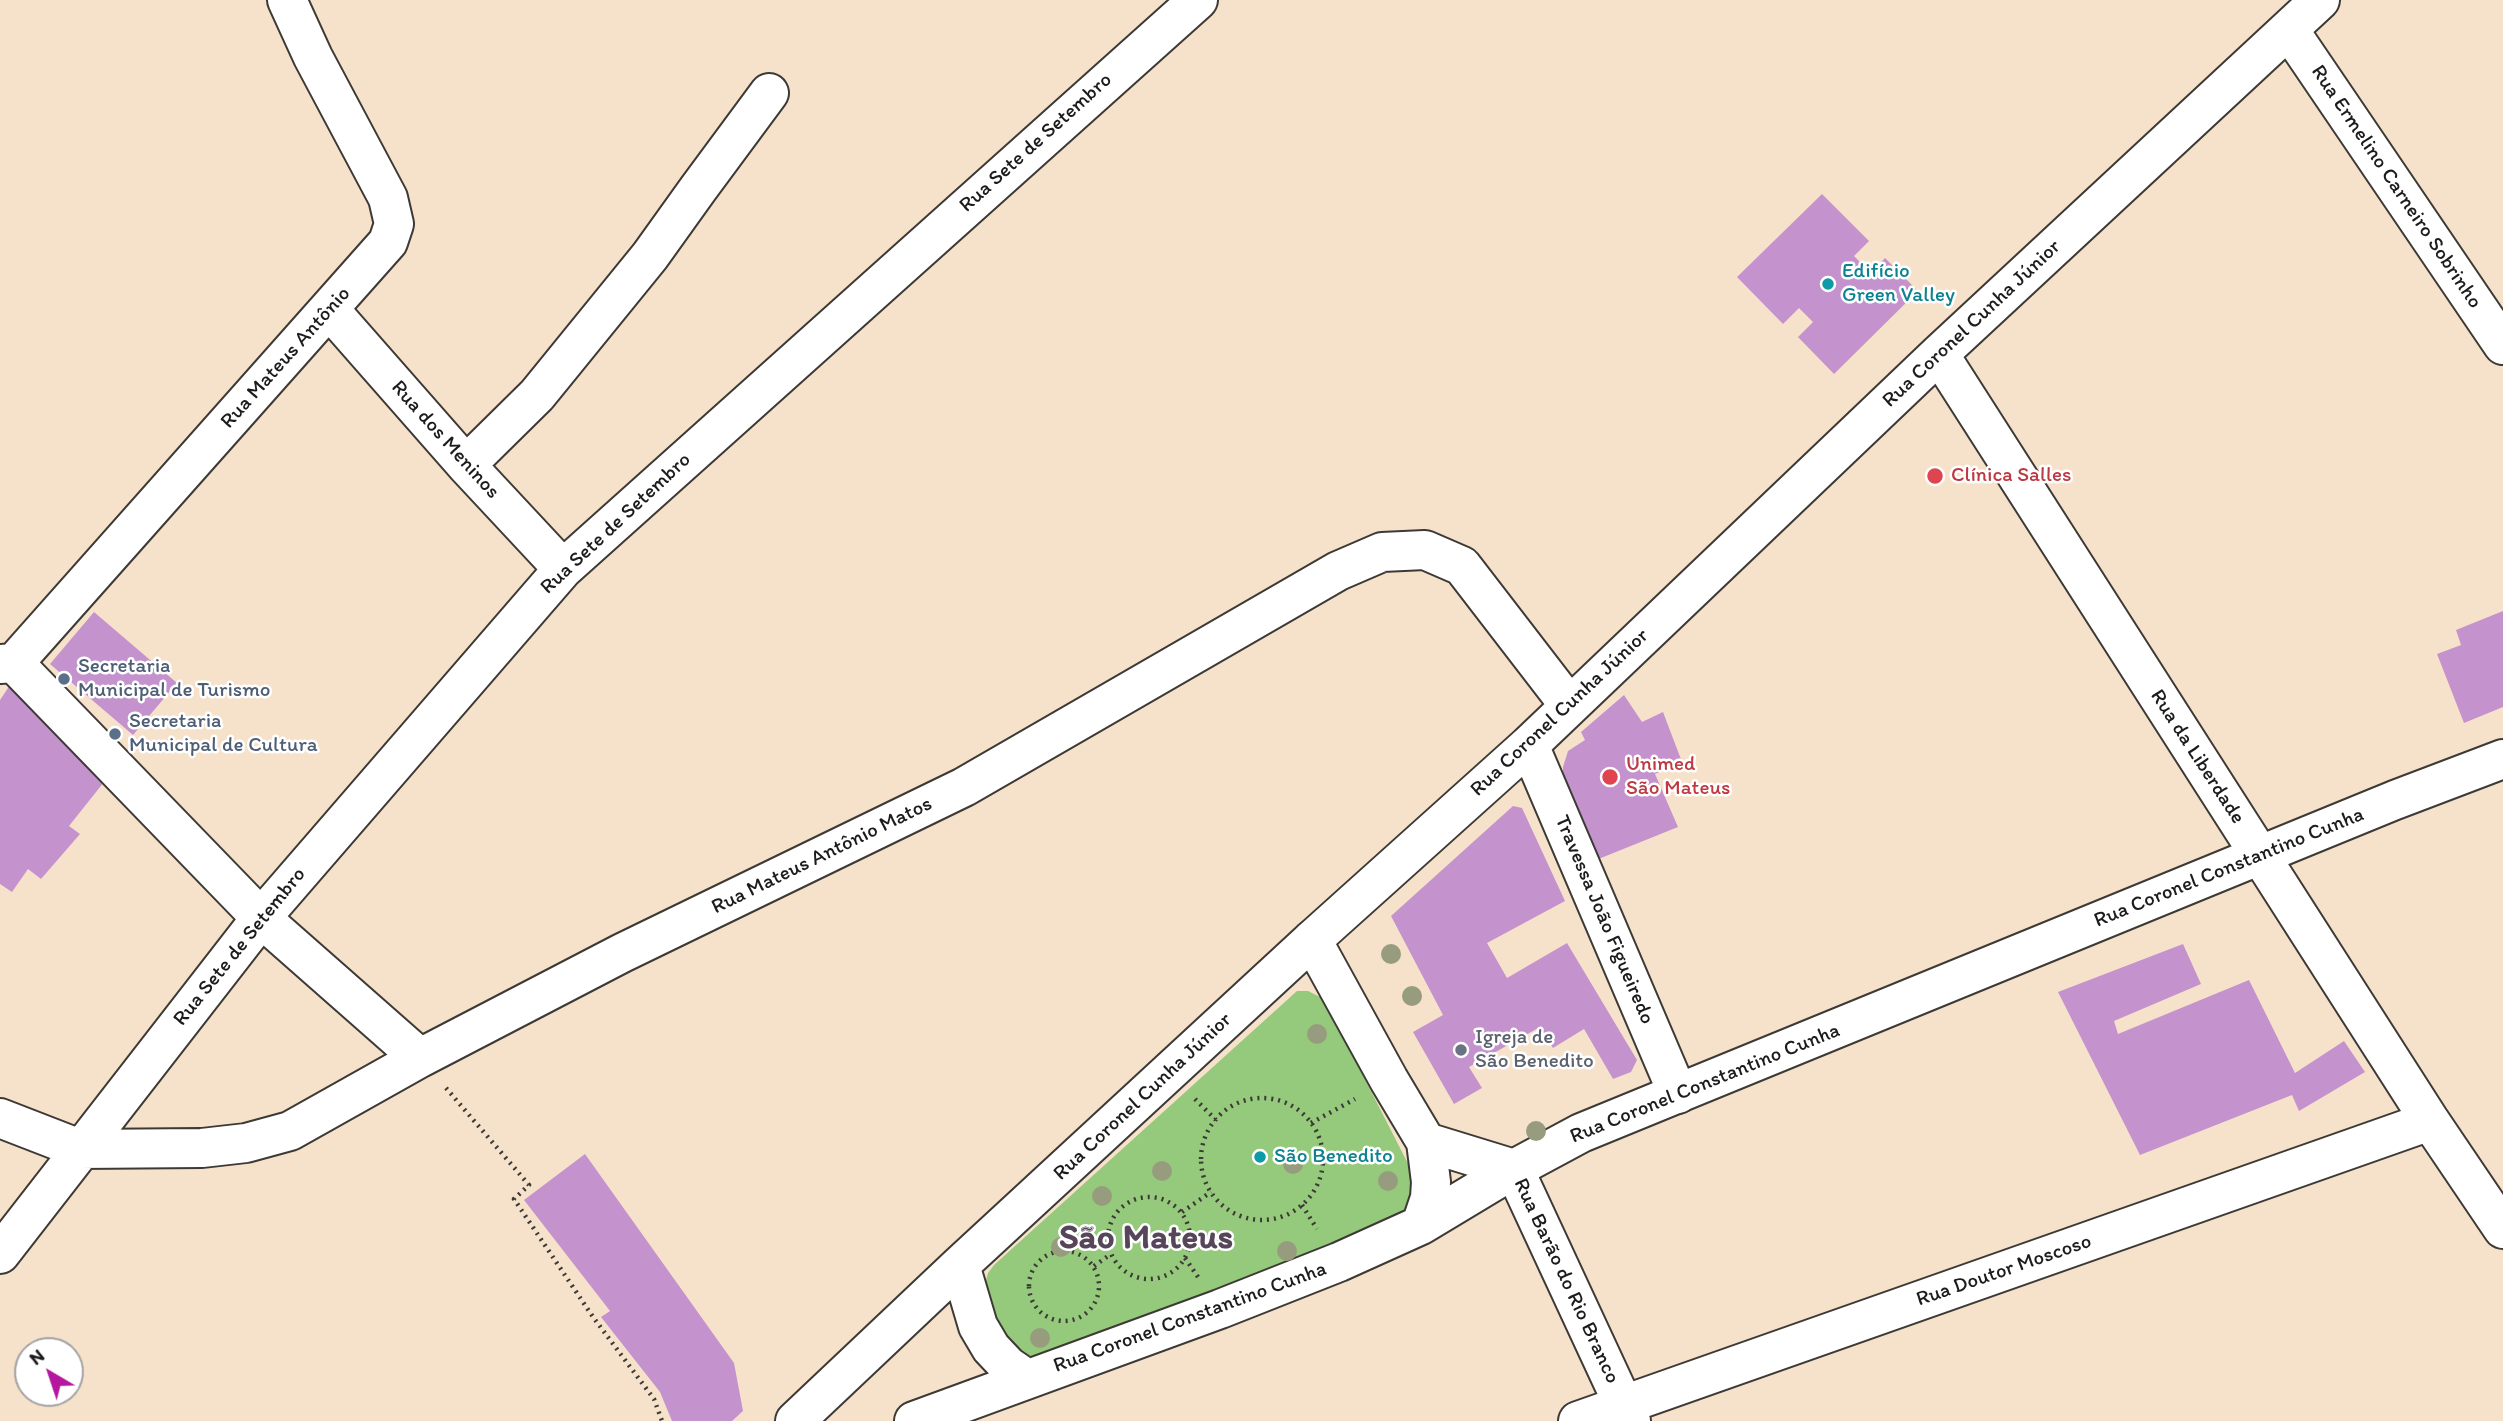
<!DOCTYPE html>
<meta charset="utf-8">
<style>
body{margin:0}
#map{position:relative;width:2503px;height:1421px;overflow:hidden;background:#f6e2ca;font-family:Itim,sans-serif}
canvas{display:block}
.north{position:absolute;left:14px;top:1337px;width:70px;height:70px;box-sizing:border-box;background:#fff;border:2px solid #a4a4a4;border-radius:50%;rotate:321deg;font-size:19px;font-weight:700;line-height:28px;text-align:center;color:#1c1c1c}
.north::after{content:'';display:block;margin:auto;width:24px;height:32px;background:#b5179e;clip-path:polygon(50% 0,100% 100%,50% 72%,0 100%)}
</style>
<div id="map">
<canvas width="2503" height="1421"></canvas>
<div class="north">N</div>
</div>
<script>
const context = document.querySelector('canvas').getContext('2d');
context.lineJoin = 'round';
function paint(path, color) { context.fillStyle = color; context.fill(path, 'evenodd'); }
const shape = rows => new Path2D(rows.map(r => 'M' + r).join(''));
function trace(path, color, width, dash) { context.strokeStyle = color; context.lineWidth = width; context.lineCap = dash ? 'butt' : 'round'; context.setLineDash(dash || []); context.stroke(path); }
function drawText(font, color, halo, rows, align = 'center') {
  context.font = font + ' Itim,sans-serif'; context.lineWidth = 5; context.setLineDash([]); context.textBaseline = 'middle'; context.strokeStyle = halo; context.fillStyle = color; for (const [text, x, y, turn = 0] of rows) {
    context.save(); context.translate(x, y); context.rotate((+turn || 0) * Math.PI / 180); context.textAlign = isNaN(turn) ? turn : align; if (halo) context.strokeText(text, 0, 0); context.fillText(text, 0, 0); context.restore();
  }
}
const green = shape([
 [1297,991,1308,991,1324,999,1424,1195,1398,1225,1041,1364,997,1343,985,1284,988,1273,994,1265]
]);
const building = shape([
 [1822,194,1869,241,1854,256,1871,273,1885,258,1918,291,1834,374,1798,337,1813,322,1799,308,1783,324,1737,277],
 [2503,611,2503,707,2464,723,2437,654,2461,645,2456,630],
 [94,612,177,683,133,735,50,664],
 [12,682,112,772,69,826,80,834,41,879,28,869,12,892,0,884,0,700],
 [1624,695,1642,722,1663,712,1682,762,1655,774,1678,827,1596,860,1563,780,1563,767,1568,751,1585,740,1581,732],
 [1513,806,1522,808,1565,901,1487,943,1507,978,1567,943,1637,1060,1631,1072,1613,1079,1584,1029,1553,1048,1540,1027,1469,1067,1482,1088,1454,1104,1413,1032,1443,1015,1391,916],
 [2183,944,2201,984,2114,1021,2118,1034,2249,980,2295,1073,2344,1041,2365,1072,2299,1111,2292,1095,2140,1155,2058,992],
 [585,1154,734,1363,743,1411,732,1421,672,1421,660,1392,601,1317,610,1311,524,1200]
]);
const path = shape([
 [446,1088,529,1185,514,1199,593,1317,654,1399,662,1421],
 '1201 1159a61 61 0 1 1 122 0a61 61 0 1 1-122 0Z',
 [1195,1099,1216,1120],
 [1311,1123,1355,1099],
 '1108 1238a41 41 0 1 1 82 0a41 41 0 1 1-82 0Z',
 [1302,1205,1317,1229],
 [1182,1212,1211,1192],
 '1029 1286a35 35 0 1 1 70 0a35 35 0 1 1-70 0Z',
 [1185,1258,1198,1277],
 [1094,1266,1111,1254]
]);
const street = shape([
 [2289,30,2503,345],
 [329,309,466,465,563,569],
 [1939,354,2430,1121,2503,1229],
 [466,465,537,395,650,256,698,189,769,93],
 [14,663,261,918,420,1058],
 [0,664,14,663,388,242,394,224,388,198,313,57,287,0],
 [1529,745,1678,1094],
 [1312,940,1529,745,1939,354,2320,0],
 [0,1118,80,1149,202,1148,246,1143,290,1131,420,1058,622,953,964,787,1338,571,1382,552,1425,550,1462,566,1569,705],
 [1514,1169,1631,1421],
 [0,1254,261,918,563,569,1198,0],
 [1578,1421,2430,1121]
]);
const secondary = shape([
 [1421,1225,1430,1198,1431,1182,1426,1142],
 [960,1265,978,1326,991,1348,1008,1366,1027,1379],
 [795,1421,960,1265,1312,940,1389,1080,1426,1142,1514,1169],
 [914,1421,1220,1309,1339,1262,1421,1225,1514,1169,1581,1133,2395,800,2503,759]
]);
const trees = [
 [1391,954],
 [1412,996],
 [1317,1034],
 [1536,1131],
 [1293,1164],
 [1162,1171],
 [1388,1181],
 [1102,1196],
 [1061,1247],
 [1287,1251],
 [1040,1338]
];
const markers = [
 [1828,284,7,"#0f9aa8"],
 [1935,476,9,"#e0444e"],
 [64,679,7,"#5c6f8a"],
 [115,734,7,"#5c6f8a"],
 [1610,777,9,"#e0444e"],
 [1461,1050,7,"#6b7280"],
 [1260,1157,7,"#0f9aa8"]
];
const streetNames = [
 ["Rua Sete de Setembro",1036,143,-42],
 ["Rua Ermelino Carneiro Sobrinho",2396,187,56],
 ["Rua Coronel Cunha Júnior",1972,324,-43],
 ["Rua Mateus Antônio",286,358,-48],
 ["Rua dos Meninos",445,440,48],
 ["Rua Sete de Setembro",616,524,-43],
 ["Rua Coronel Cunha Júnior",1560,713,-43],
 ["Rua da Liberdade",2197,757,57],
 ["Rua Mateus Antônio Matos",822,856,-26],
 ["Rua Coronel Constantino Cunha",2229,868,-22],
 ["Travessa João Figueiredo",1604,920,67],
 ["Rua Sete de Setembro",240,947,-51],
 ["Rua Coronel Constantino Cunha",1705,1084,-22],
 ["Rua Coronel Cunha Júnior",1143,1097,-43],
 ["Rua Doutor Moscoso",2004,1271,-19],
 ["Rua Barão do Rio Branco",1566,1281,65],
 ["Rua Coronel Constantino Cunha",1190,1318,-20]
];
const cultureNames = [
 ["Edifício",1842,272],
 ["Green Valley",1842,296],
 ["São Benedito",1274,1157]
];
const healthNames = [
 ["Clínica Salles",1951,476],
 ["Unimed",1626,765],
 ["São Mateus",1626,789]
];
const serviceNames = [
 ["Secretaria",78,667],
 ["Municipal de Turismo",78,691],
 ["Secretaria",129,722],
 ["Municipal de Cultura",129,746]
];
const worshipNames = [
 ["Igreja de",1475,1038],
 ["São Benedito",1475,1062]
];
const townNames = [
 ["São Mateus",1146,1239]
];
paint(green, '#95ca7c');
paint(building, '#c493ce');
trace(street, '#3d3a36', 42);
trace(secondary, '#3d3a36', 42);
trace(path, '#3d3a36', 4.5, [2, 5]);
trace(street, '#fff', 38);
trace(secondary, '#fff', 38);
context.fillStyle = '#989c7f';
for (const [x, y] of trees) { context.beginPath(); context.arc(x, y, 10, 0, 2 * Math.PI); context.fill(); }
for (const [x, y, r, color] of markers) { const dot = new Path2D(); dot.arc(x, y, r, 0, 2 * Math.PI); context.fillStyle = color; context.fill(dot); trace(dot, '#fff', 2.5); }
drawText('21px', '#1c1c1c', '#fff', streetNames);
drawText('21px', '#0d838f', '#fff', cultureNames, 'left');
drawText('21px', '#be3a42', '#fff', healthNames, 'left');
drawText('21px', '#4e5e75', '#fff', serviceNames, 'left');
drawText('21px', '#5b616d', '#fff', worshipNames, 'left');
drawText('bold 35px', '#57465a', '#fff', townNames);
</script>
